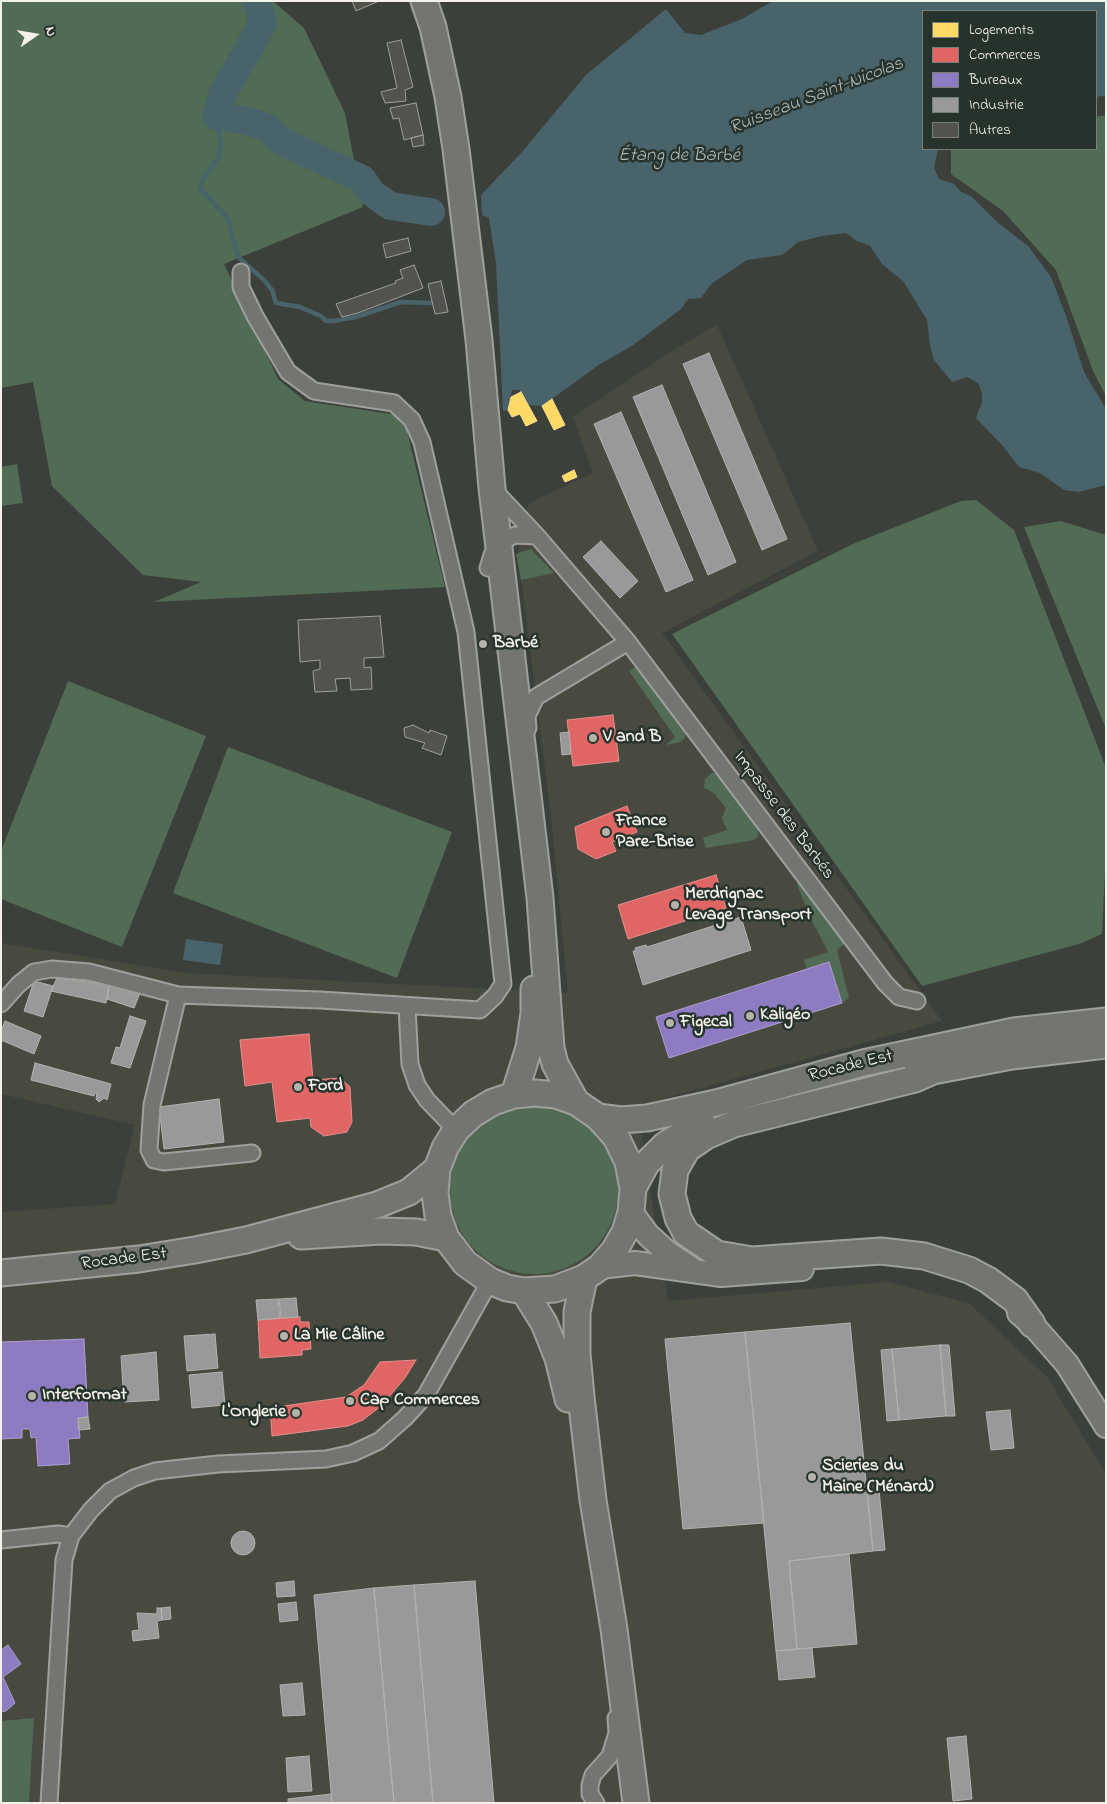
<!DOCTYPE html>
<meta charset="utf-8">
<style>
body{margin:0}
#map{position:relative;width:1107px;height:1804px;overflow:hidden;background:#3c403b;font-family:"Indie Flower",sans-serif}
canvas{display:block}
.frame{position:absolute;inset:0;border:2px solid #f4f1e8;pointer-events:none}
.legend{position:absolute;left:922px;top:10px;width:175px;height:140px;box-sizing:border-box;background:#26332d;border:1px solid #787f78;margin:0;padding:6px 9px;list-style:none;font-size:15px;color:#f4f1e8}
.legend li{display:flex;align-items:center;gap:10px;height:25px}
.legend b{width:25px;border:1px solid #787f78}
.north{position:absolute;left:10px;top:10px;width:50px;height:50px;-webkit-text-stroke:4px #26332d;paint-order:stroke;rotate:77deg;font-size:14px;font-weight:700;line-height:20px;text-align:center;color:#f4f1e8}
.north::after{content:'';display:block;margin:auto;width:18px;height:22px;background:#f4f1e8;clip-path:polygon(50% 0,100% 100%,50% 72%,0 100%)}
</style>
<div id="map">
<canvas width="1107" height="1804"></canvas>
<div class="frame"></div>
<ul class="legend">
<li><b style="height:14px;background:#ffd966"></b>Logements</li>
<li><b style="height:14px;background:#e06666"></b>Commerces</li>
<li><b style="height:14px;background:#8e7cc3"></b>Bureaux</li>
<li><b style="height:14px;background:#999"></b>Industrie</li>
<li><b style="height:14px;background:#53534d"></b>Autres</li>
</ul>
<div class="north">N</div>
</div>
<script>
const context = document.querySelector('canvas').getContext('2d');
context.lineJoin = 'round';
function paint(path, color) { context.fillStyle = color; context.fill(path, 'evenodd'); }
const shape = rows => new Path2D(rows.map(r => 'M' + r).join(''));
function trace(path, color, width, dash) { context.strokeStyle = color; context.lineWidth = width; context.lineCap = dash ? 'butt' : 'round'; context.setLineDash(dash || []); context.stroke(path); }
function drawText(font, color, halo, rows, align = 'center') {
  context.font = font + ' "Indie Flower",sans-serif'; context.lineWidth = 5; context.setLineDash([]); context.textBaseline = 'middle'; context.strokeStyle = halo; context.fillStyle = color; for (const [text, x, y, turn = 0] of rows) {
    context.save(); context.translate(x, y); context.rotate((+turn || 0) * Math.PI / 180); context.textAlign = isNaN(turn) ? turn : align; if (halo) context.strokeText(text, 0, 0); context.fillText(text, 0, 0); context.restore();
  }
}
const built = shape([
 [717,325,818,551,662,633,942,1021,637,1106,668,1301,888,1282,969,1303,1047,1377,1106,1474,1106,1803,29,1803,34,1718,1,1721,1,1212,115,1204,135,1125,1,1094,1,943,186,973,568,993,551,816,518,552,529,503,593,473,573,417,672,351]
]);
const green = shape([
 [1,1,273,1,304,28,345,113,363,207,224,264,278,379,305,401,397,415,405,423,445,587,154,602,201,582,143,575,52,486,33,382,1,388],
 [1106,115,1106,396,1093,371,1056,270,1003,211,951,174,951,149,1096,149,1096,117],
 [17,464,23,503,1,506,1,467],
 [976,500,1014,530,1106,768,1106,853,1102,934,1079,944,922,986,672,634,855,543,961,501],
 [1061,521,1106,535,1106,729,1024,527],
 [531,549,554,573,521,580,516,554],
 [637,666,686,729,685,737,681,742,666,745,675,737,629,671],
 [68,681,206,736,122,947,1,899,1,851],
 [228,747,452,832,397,978,173,893],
 [712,773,718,774,757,824,758,836,754,840,706,848,703,838,727,830,722,818,726,808,714,793,704,788,705,779],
 [799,883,803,883,845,943,837,950,849,998,842,1003,829,963,807,969,804,960,828,952,812,921,797,885],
 '450 1190a84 84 0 1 1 168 0a84 84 0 1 1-168 0Z',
 [34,1718,29,1803,1,1803,1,1721]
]);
const water = shape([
 [773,1,1106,1,1106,95,1096,97,1096,11,923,11,923,149,938,149,934,168,939,179,954,184,961,192,971,196,997,222,1028,246,1051,277,1066,316,1084,372,1106,409,1106,485,1078,492,1064,490,1040,473,1019,467,1003,446,976,418,982,402,982,393,978,383,967,377,952,382,934,360,930,346,927,320,903,281,882,264,870,246,857,241,846,233,822,236,798,242,782,255,747,260,711,284,701,298,688,299,681,309,632,346,600,364,542,406,529,405,519,390,512,390,508,410,503,411,496,263,489,218,482,215,481,195,522,152,586,75,666,9,685,33,701,35,742,19],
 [186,939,223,944,220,965,183,960]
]);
const homes = shape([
 [521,392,537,421,526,426,520,414,512,417,508,410,511,397,521,392],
 [552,399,565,425,554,430,542,406,552,399],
 [574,470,577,477,565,482,562,476,574,470]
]);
const shops = shape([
 [613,715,619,761,573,766,567,720,613,715],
 [627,806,637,832,612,842,616,851,596,859,578,849,575,827,627,806],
 [716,875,726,908,628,939,618,905,716,875],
 [309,1034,313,1080,340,1078,350,1087,352,1122,347,1132,324,1136,311,1127,310,1118,277,1122,272,1082,245,1086,240,1040,309,1034],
 [300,1317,300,1322,309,1322,311,1349,302,1350,302,1355,260,1358,258,1320,300,1317],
 [416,1360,405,1378,381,1406,363,1420,348,1426,272,1436,270,1408,346,1397,364,1385,380,1362,416,1360]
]);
const offices = shape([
 [829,962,842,1003,669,1058,656,1017,829,962],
 [84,1339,88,1417,78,1418,80,1438,68,1439,70,1464,38,1466,36,1437,31,1438,30,1429,22,1429,22,1438,1,1439,1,1342,84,1339],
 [8,1645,21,1664,3,1677,15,1703,6,1711,1,1712,1,1650,8,1645]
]);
const industry = shape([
 [709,353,787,539,762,550,683,364,709,353],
 [662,385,736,562,708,575,633,397,662,385],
 [621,412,693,580,666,592,594,424,621,412],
 [601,541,638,581,620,598,583,557,601,541],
 [569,732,571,754,562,755,560,733,569,732],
 [741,917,751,950,643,985,633,951,636,951,635,948,646,945,647,947,741,917],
 [57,978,109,985,106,1003,51,991,57,978],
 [34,981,53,986,43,1017,24,1011,34,981],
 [109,985,140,993,134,1008,107,999,109,985],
 [130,1016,146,1021,130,1068,111,1063,116,1047,120,1048,130,1016],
 [5,1021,41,1036,34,1054,1,1040,1,1031,5,1021],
 [35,1063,111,1084,107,1100,104,1098,99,1102,96,1099,97,1093,95,1093,94,1096,31,1080,35,1063],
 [219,1099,224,1142,164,1149,159,1107,219,1099],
 [296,1298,298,1317,281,1318,279,1299,296,1298],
 [278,1299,280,1318,258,1320,256,1300,278,1299],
 [850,1323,873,1551,789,1561,797,1649,776,1651,745,1332,850,1323],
 [745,1332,764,1523,683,1529,665,1339,745,1332],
 [215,1334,218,1368,187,1371,184,1336,215,1334],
 [940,1345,946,1416,899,1420,892,1349,940,1345],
 [940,1345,949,1345,955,1416,946,1416,940,1345],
 [892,1349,899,1420,887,1421,881,1350,892,1349],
 [156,1352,159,1400,124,1402,121,1356,156,1352],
 [222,1372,225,1405,192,1408,189,1375,222,1372],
 [1010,1410,1014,1448,991,1450,986,1412,1010,1410],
 [88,1417,90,1429,79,1430,78,1418,88,1417],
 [879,1490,885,1550,873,1551,867,1491,879,1490],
 '231 1543a12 12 0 1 1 24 0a12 12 0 1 1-24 0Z',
 [849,1554,857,1644,797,1649,789,1561,849,1554],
 [294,1581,295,1596,277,1597,276,1583,294,1581],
 [475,1581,494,1803,433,1803,414,1585,475,1581],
 [414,1585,433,1803,394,1803,374,1588,414,1585],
 [374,1588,394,1803,332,1803,314,1595,374,1588],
 [296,1602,298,1620,280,1622,278,1604,296,1602],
 [170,1607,171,1619,162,1620,161,1608,170,1607],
 [157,1608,161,1608,162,1620,157,1621,159,1638,133,1641,132,1631,139,1630,137,1613,157,1614,157,1608],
 [812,1648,815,1677,779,1680,776,1651,812,1648],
 [302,1683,305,1715,283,1716,280,1685,302,1683],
 [966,1736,972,1799,953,1801,947,1738,966,1736],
 [309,1756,312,1791,288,1792,286,1758,309,1756],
 [331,1794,332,1803,288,1803,288,1799,331,1794]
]);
const stream = shape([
 [216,116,221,144,218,158,202,180,200,188,228,219,238,257,264,280,272,290,276,303,300,307,321,316,326,321,333,321,356,317,401,302,432,303]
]);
const river = shape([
 [257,1,263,23,222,95,216,116,248,121,268,128,279,140,362,179,372,193,390,206,431,212]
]);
const building = shape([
 [352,1,379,1,356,11,352,1],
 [401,40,413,87,405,90,406,101,385,103,381,92,397,88,387,43,401,40],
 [416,103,423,135,404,140,399,118,393,119,390,108,416,103],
 [423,135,424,145,413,147,411,138,423,135],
 [408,238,411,251,386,258,383,244,408,238],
 [414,265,423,288,358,313,342,317,336,304,396,283,395,281,403,278,400,270,414,265],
 [441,281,448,312,435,314,428,284,441,281],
 [380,616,384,657,364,658,364,668,371,667,372,689,351,690,350,678,335,679,337,691,315,692,313,671,320,669,320,660,300,662,298,620,380,616],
 [413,725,429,733,430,730,447,736,441,755,422,748,425,743,405,737,404,728,413,725]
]);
const minor = shape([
 [493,489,537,536,628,642,885,983,899,997,917,1001],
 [488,568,492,555,505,540,515,535,537,536],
 [528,728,527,716,536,697,628,642],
 [178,995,152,1105,149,1150,154,1160,164,1162,252,1153],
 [1,1004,19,984,34,972,52,969,89,972,178,995,320,1000,480,1010,495,996,503,984,466,632,422,442,412,420,394,403,314,391,288,372,255,316,241,287,241,272],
 [407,1007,410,1064,417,1085,427,1100,456,1130],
 [1,1540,58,1534,71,1536],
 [49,1803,64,1560,71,1536,91,1510,110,1491,134,1478,155,1471,218,1464,326,1459,353,1453,379,1441,405,1418,426,1395,490,1281],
 [596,1803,590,1794,590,1785,593,1775,610,1756,617,1733,616,1718]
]);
const secondary = shape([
 [631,1212,648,1235,668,1253,692,1269],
 [600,1267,635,1263,721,1275,802,1269],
 [1019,1313,1032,1324,1067,1364,1106,1426]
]);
const primary = shape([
 [424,1,433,27,448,97,456,149,479,340,492,488,540,898,551,1048,555,1064,576,1102],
 [933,1071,915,1079,734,1124,706,1136,687,1149,675,1170,672,1194,678,1218,686,1233,717,1254,752,1260,881,1251,924,1256,969,1270,988,1280,1015,1300,1032,1324],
 [917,1072,933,1071,1012,1056,1106,1045],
 [514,1095,529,1048,534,1013,534,989],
 [598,1117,621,1120,647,1118,716,1103,863,1063,1014,1031,1106,1021],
 [633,1188,646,1164,665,1145,683,1134,704,1126],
 [301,1236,381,1231,416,1232,446,1238],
 [1,1273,139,1259,195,1250,246,1240,377,1205,409,1192,437,1169,445,1148,456,1130,473,1114,493,1102,514,1095,535,1093,556,1095,576,1102,598,1117,616,1137,628,1162,633,1188,631,1212,625,1232,614,1251,600,1267,584,1278,555,1289,524,1291,507,1288,490,1281,465,1263,446,1238,438,1216,435,1193,437,1169],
 [584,1278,577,1312,577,1353,581,1397,593,1500,614,1629,636,1803],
 [524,1291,544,1323,558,1358,568,1399]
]);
const markers = [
 [483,644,5,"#b4b3ab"],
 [593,738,5,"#b4b3ab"],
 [606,832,5,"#b4b3ab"],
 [675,905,5,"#b4b3ab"],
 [750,1016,5,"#b4b3ab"],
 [670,1023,5,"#b4b3ab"],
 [298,1087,5,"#b4b3ab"],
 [284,1336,5,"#b4b3ab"],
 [32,1396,5,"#b4b3ab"],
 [350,1401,5,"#b4b3ab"],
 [296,1413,5,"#b4b3ab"],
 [812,1477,5,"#b4b3ab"]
];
const poiNames = [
 ["Barbé",493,644],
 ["V and B",603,738],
 ["France",616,822],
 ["Pare-Brise",616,843],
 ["Merdrignac",685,895],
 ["Levage Transport",685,916],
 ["Kaligéo",760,1016],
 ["Figecal",680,1023],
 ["Ford",308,1087],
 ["La Mie Câline",294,1336],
 ["Interformat",42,1396],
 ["Cap Commerces",360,1401],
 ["L'Onglerie",286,1413,"right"],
 ["Scieries du",822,1467],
 ["Maine (Ménard)",822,1488]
];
const streetNames = [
 ["Impasse des Barbés",783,816,53],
 ["Rocade Est",851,1067,-14],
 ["Rocade Est",124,1260,-7]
];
const waterNames = [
 ["Ruisseau Saint-Nicolas",817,97,-21],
 ["Étang de Barbé",679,157]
];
paint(built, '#484a40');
paint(green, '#526b55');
paint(water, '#49636b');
paint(homes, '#ffd966');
trace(homes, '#fce08d', 1);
paint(shops, '#e06666');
trace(shops, '#e6908d', 1);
paint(offices, '#8e7cc3');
trace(offices, '#ad9fce', 1);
paint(industry, '#999');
trace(industry, '#b4b3b1', 1);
trace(stream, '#49636b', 4.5);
trace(river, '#49636b', 28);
paint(building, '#53534d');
trace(building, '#9fa09c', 1);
trace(minor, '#9fa09c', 19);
trace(secondary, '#9fa09c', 26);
trace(primary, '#9fa09c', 29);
trace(minor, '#737570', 15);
trace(secondary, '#737570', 22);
trace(primary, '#737570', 25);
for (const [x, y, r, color] of markers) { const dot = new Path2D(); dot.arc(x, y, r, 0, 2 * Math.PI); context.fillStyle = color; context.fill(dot); trace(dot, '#26332d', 2); }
drawText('bold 18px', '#f4f1e8', '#26332d', poiNames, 'left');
drawText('18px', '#f4f1e8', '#26332d', streetNames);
drawText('italic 19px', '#b0bab8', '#26332d', waterNames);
</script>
